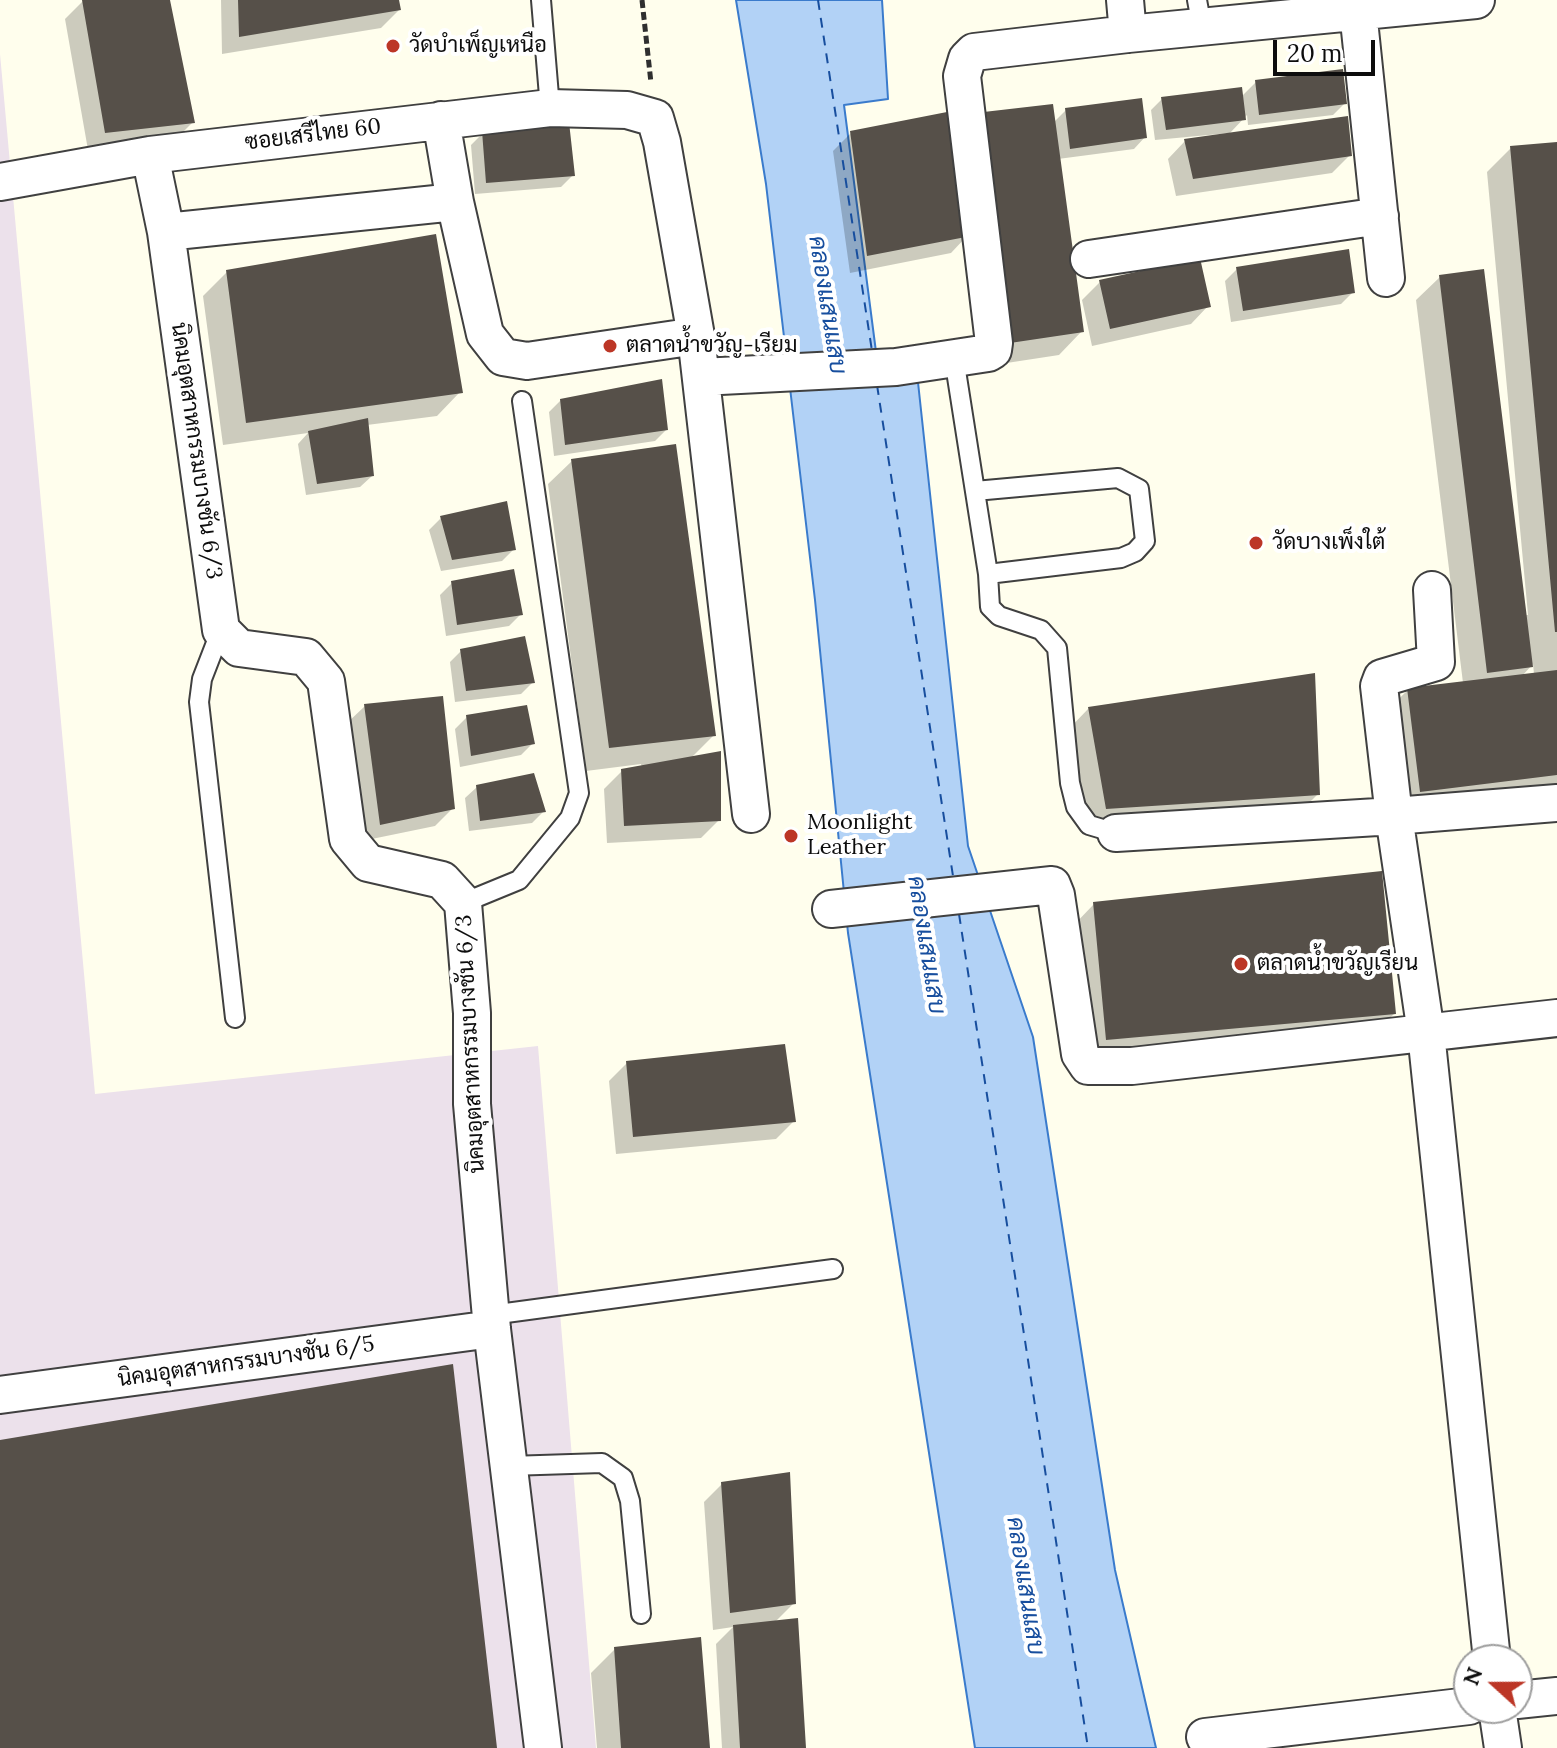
<!DOCTYPE html>
<meta charset="utf-8">
<style>
body{margin:0}
#map{position:relative;width:1557px;height:1748px;overflow:hidden;background:#fffeed;font-family:Lora,serif}
canvas{display:block}
.north{position:absolute;left:1453px;top:1644px;width:80px;height:80px;box-sizing:border-box;background:#fff;border:2px solid #9e9e9e;border-radius:50%;rotate:291deg;font-size:22px;font-weight:700;line-height:32px;text-align:center;color:#0d0d0d}
.north::after{content:'';display:block;margin:auto;width:28px;height:36px;background:#bc3626;clip-path:polygon(50% 0,100% 100%,50% 72%,0 100%)}
.scale{position:absolute;left:1273px;top:40px;width:102px;height:36px;box-sizing:border-box;border:4px solid #0d0d0d;border-top:0;padding-left:10px;font-size:24px;line-height:28px;white-space:nowrap;color:#0d0d0d;-webkit-text-stroke:6px #fff;paint-order:stroke}
</style>
<div id="map">
<canvas width="1557" height="1748"></canvas>
<div class="north">N</div>
<div class="scale">20 m</div>
</div>
<script>
const context = document.querySelector('canvas').getContext('2d');
context.lineJoin = 'round';
function paint(path, color) { context.fillStyle = color; context.fill(path, 'evenodd'); }
const shape = rows => new Path2D(rows.map(r => 'M' + r).join(''));
function trace(path, color, width, dash) { context.strokeStyle = color; context.lineWidth = width; context.lineCap = dash ? 'butt' : 'round'; context.setLineDash(dash || []); context.stroke(path); }
function drawText(font, color, halo, rows, align = 'center') {
  context.font = font + ' Lora,Sarabun,serif'; context.lineWidth = 8; context.setLineDash([]); context.textBaseline = 'middle'; context.strokeStyle = halo; context.fillStyle = color; for (const [text, x, y, turn = 0] of rows) {
    context.save(); context.translate(x, y); context.rotate((+turn || 0) * Math.PI / 180); context.textAlign = isNaN(turn) ? turn : align; if (halo) context.strokeText(text, 0, 0); context.fillText(text, 0, 0); context.restore();
  }
}
const industrial = shape([
 [0,54,95,1094,538,1046,596,1748,0,1748]
]);
const water = shape([
 [736,0,882,0,888,99,844,105,879,375,917,373,968,846,1033,1037,1115,1570,1156,1748,975,1748,848,933,815,600,766,184,736,0]
]);
const shadow = shape([
 [96,0,167,0,192,123,175,140,88,150,65,19,83,1],
 [221,0,397,0,399,10,381,28,222,54],
 [1256,82,1345,103,1333,115,1248,125,1247,115,1230,133,1155,140,1151,110,1162,99,1241,97],
 [1066,110,1145,137,1134,149,1058,159,1082,331,1059,355,987,366,967,236,951,253,850,273,833,151,851,133,950,141,1053,123],
 [483,133,573,175,561,187,475,194,471,145],
 [1185,141,1350,155,1332,173,1176,196,1168,159],
 [1557,144,1557,793,1398,814,1384,713,1408,690,1463,683,1416,300,1440,277,1525,615,1528,615,1487,172,1511,148],
 [1533,664,1534,674,1522,676],
 [1237,269,1353,292,1341,304,1231,322,1225,281],
 [227,272,460,392,437,416,367,425,372,476,360,487,306,495,298,444,308,433,223,445,203,296],
 [1100,282,1208,306,1191,324,1092,346,1082,300],
 [561,400,666,430,655,441,554,456,549,412],
 [572,461,714,735,690,759,719,820,701,838,607,843,604,789,622,771,642,768,641,764,586,771,548,484],
 [441,518,514,549,502,561,441,571,429,530],
 [452,583,520,615,509,626,446,636,440,595],
 [461,651,533,682,521,694,455,702,450,662],
 [365,706,453,808,435,826,362,841,347,723],
 [1088,709,1318,794,1294,818,1083,832,1065,733],
 [467,717,532,744,521,755,460,767,455,729],
 [477,787,544,811,532,823,469,831,465,798],
 [1094,904,1394,1014,1370,1037,1083,1062,1071,928],
 [627,1063,794,1121,776,1139,616,1154,609,1081],
 [722,1484,794,1603,775,1622,804,1748,722,1748,716,1644,733,1627,713,1630,704,1502],
 [615,1649,708,1748,597,1748,591,1673]
]);
const ferry = shape([
 [818,0,872,351],
 [877,385,953,876],
 [959,914,1088,1748]
]);
const building = shape([
 [82,0,170,0,195,123,105,133],
 [238,0,399,0,401,10,239,37],
 [1343,69,1347,104,1259,115,1255,80],
 [1242,87,1246,120,1166,130,1161,97],
 [1142,98,1147,138,1070,149,1065,108],
 [1053,104,1084,332,1010,343,975,113],
 [947,112,971,236,867,256,850,131],
 [1348,116,1352,156,1193,179,1184,139],
 [569,122,575,176,486,183,482,131],
 [1557,142,1557,632,1555,632,1510,146],
 [436,234,463,393,246,423,226,270],
 [1349,249,1355,293,1243,311,1236,267],
 [1200,258,1211,307,1110,329,1099,280],
 [1484,269,1533,667,1487,673,1439,275],
 [662,379,668,430,565,445,560,399],
 [368,418,374,476,317,484,308,431],
 [676,444,716,736,609,748,571,459],
 [507,501,516,550,452,560,440,516],
 [514,569,523,615,457,625,451,581],
 [525,636,535,683,466,691,460,649],
 [1557,670,1557,775,1420,792,1407,688],
 [1315,673,1320,795,1106,809,1088,707],
 [443,696,455,809,380,825,364,704],
 [527,705,535,744,471,756,466,715],
 [721,751,721,821,624,826,621,769],
 [534,773,546,812,480,821,476,785],
 [1382,871,1396,1014,1106,1040,1093,902],
 [785,1044,796,1122,633,1137,626,1061],
 [453,1364,497,1748,0,1748,0,1440],
 [790,1472,796,1604,730,1613,721,1482],
 [798,1618,806,1748,740,1748,733,1625],
 [701,1637,710,1748,621,1748,614,1647]
]);
const path = shape([
 [642,0,651,83]
]);
const service = shape([
 [541,0,550,108],
 [1197,0,1202,27],
 [954,358,988,574,990,607,999,616,1041,630,1057,648,1070,783,1076,807,1089,825,1116,833],
 [975,491,1118,478,1139,489,1145,541,1135,552,1121,558,988,574],
 [221,630,202,679,199,702,235,1018],
 [463,903,519,880,570,818,579,793,522,401],
 [491,1315,833,1269],
 [509,1466,602,1463,623,1478,630,1501,641,1614]
]);
const minor = shape([
 [1125,0,1128,34],
 [1358,11,1386,278],
 [441,120,455,202],
 [150,155,166,232,221,630,239,648,306,657,326,681,348,839,368,863,442,880,463,903,472,1013,472,1104,492,1329,543,1748],
 [0,182,150,155,550,108,627,110,655,118,662,142,696,336,751,814],
 [166,232,455,202,485,334,503,357,527,361,696,336],
 [1089,259,1380,216],
 [701,377,896,367,988,353,993,350,994,343,962,76,967,59,974,52,1128,34,1476,0],
 [1432,590,1436,662,1382,678,1379,686,1394,816,1426,1033,1492,1660],
 [1116,833,1394,816,1557,803],
 [831,909,1052,885,1056,895,1080,1054,1088,1066,1132,1066,1557,1018],
 [0,1395,492,1329],
 [1517,1700,1557,1696],
 [1497,1708,1503,1748],
 [1205,1737,1469,1706]
]);
const markers = [
 [393,46,8,"#bc3626"],
 [610,346,8,"#bc3626"],
 [1256,543,8,"#bc3626"],
 [791,836,8,"#bc3626"],
 [1241,964,8,"#bc3626"]
];
const poiNames = [
 ["วัดบำเพ็ญเหนือ",409,46],
 ["ตลาดน้ำขวัญ-เรียม",626,346],
 ["วัดบางเพ็งใต้",1272,543],
 ["Moonlight",807,823],
 ["Leather",807,848],
 ["ตลาดน้ำขวัญเรียน",1257,964]
];
const streetNames = [
 ["ซอยเสรีไทย 60",313,135,-7],
 ["นิคมอุตสาหกรรมบางชัน 6/3",196,451,82],
 ["นิคมอุตสาหกรรมบางชัน 6/3",471,1044,-93],
 ["นิคมอุตสาหกรรมบางชัน 6/5",246,1362,-8]
];
const waterNames = [
 ["คลองแสนแสบ",827,305,81],
 ["คลองแสนแสบ",926,945,81],
 ["คลองแสนแสบ",1025,1586,81]
];
paint(industrial, '#ece1eb');
paint(water, '#b2d2f6');
trace(water, '#3a7bcc', 2);
paint(shadow, '#0003');
trace(ferry, '#174e9e', 2, [10, 8]);
paint(building, '#565049');
trace(service, '#404040', 22);
trace(minor, '#404040', 40);
trace(path, '#2f2f2f', 5, [8, 4]);
trace(service, '#fff', 18);
trace(minor, '#fff', 36);
for (const [x, y, r, color] of markers) { const dot = new Path2D(); dot.arc(x, y, r, 0, 2 * Math.PI); context.fillStyle = color; context.fill(dot); trace(dot, '#fff', 3); }
drawText('22px', '#0d0d0d', '#fff', poiNames, 'left');
drawText('22px', '#0d0d0d', '#fff', streetNames);
drawText('italic 24px', '#174e9e', '#fff', waterNames);
</script>
